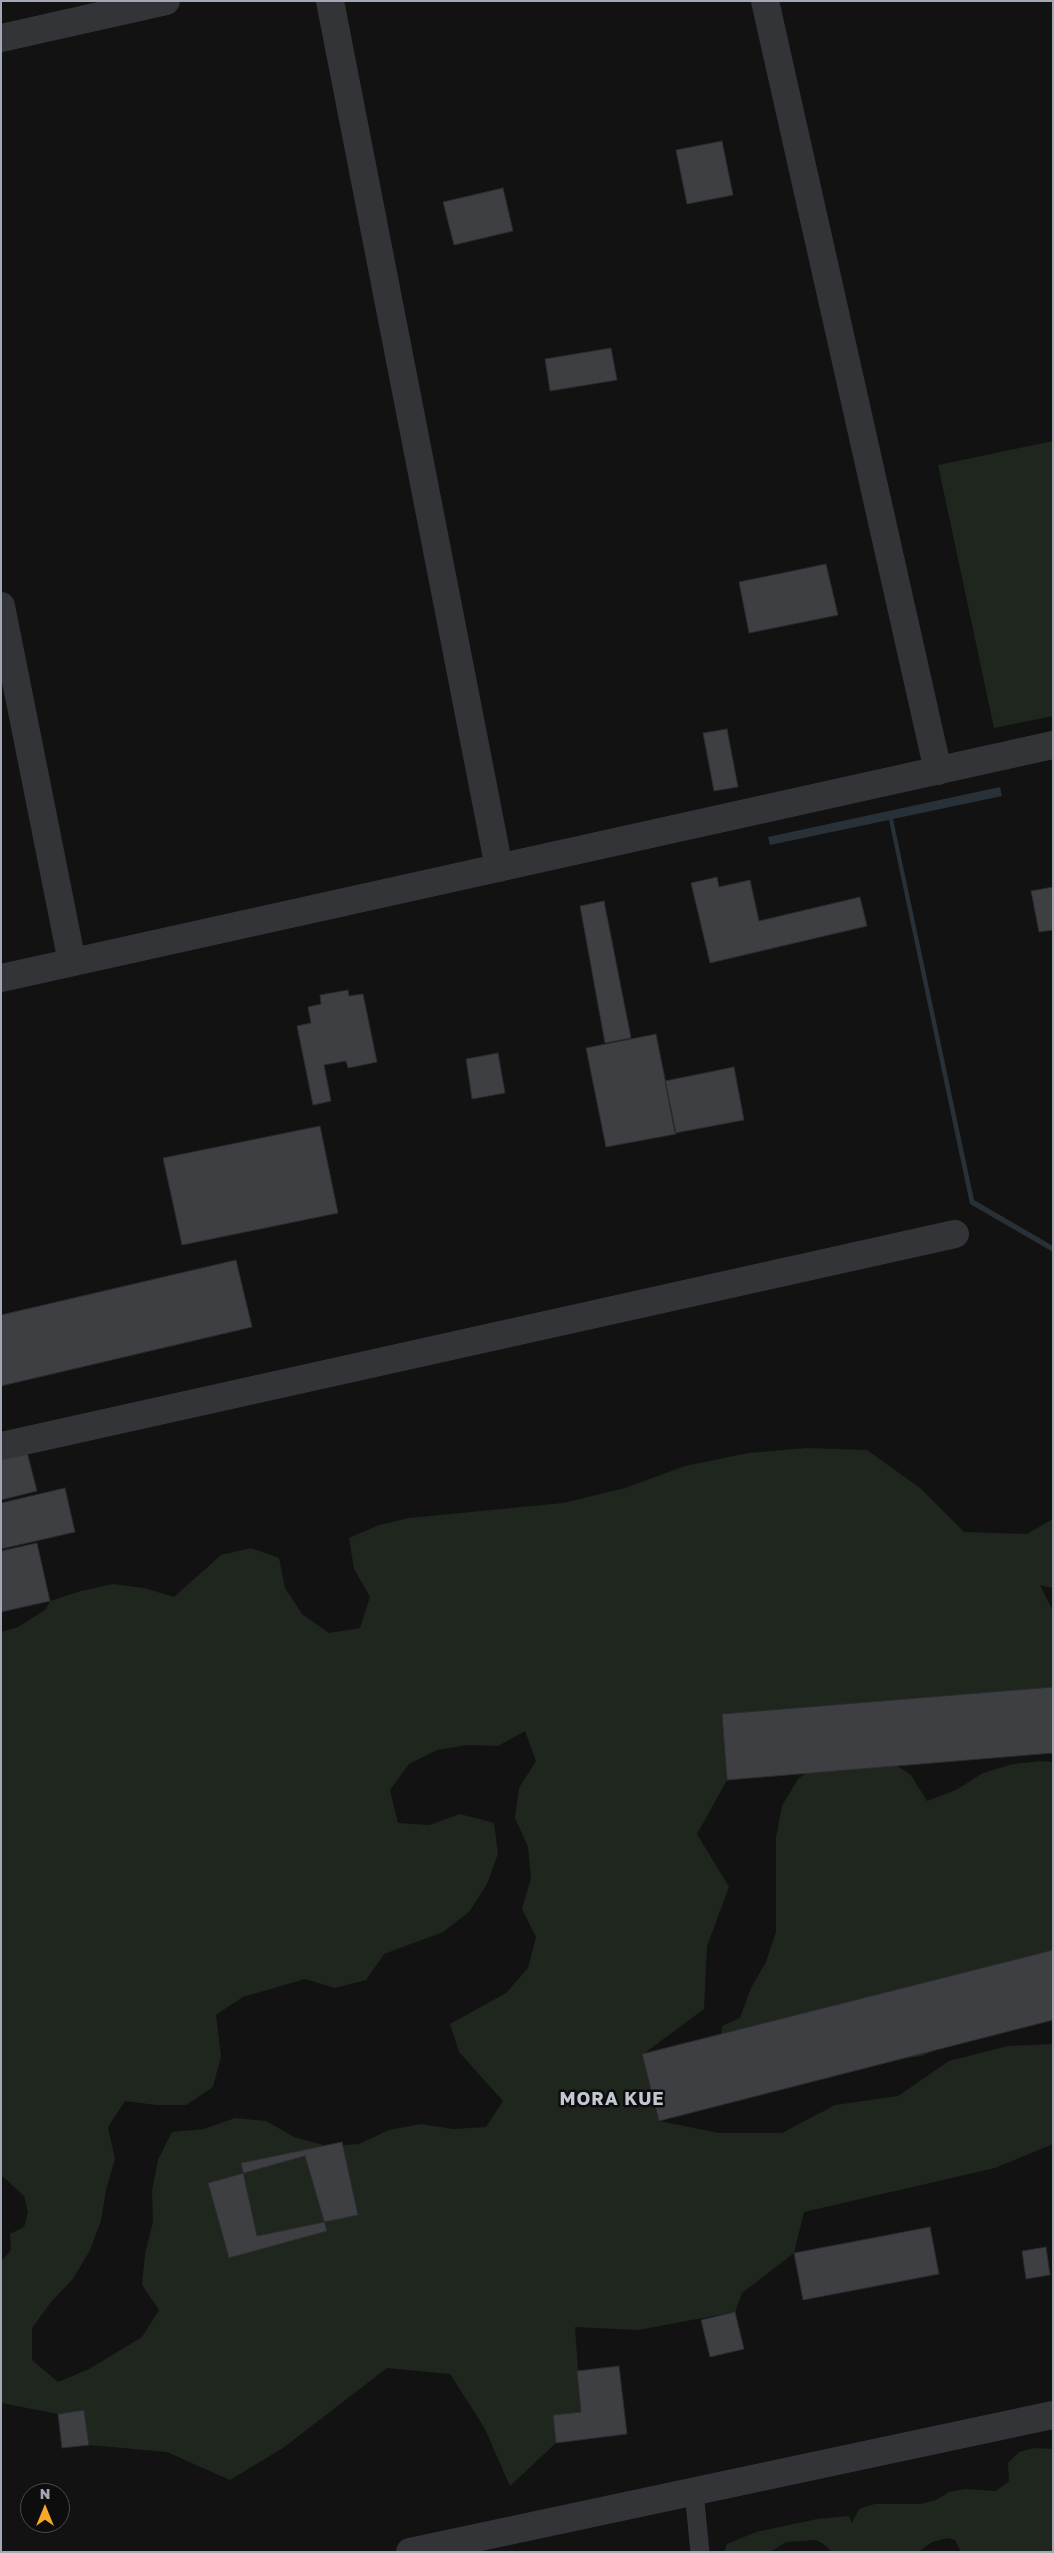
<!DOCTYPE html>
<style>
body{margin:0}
#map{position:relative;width:1054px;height:2553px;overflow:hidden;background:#121213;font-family:"Golos Text",sans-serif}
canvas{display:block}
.frame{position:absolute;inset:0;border:2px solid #a2a9b4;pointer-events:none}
.north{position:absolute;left:20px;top:2483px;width:50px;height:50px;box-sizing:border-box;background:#0d0d0e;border:1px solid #494b50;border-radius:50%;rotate:0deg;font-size:14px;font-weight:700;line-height:20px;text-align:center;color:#a2a9b4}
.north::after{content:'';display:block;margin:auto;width:18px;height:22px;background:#f7a925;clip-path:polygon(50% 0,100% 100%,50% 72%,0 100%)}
</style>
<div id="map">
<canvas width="1054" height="2553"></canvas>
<div class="frame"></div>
<div class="north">N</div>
</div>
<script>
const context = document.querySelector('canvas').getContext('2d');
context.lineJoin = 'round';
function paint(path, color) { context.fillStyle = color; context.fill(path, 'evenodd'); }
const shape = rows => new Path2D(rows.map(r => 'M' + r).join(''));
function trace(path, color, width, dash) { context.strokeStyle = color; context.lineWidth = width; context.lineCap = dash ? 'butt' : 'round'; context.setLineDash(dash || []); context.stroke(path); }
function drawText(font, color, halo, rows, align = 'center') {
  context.font = font + ' "Golos Text",sans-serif'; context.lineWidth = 5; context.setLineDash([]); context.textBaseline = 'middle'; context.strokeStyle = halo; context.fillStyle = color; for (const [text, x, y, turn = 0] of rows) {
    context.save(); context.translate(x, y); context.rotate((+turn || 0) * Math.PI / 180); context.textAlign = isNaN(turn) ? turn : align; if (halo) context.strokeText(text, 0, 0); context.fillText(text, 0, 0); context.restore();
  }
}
const green = shape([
 [1053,441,1053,716,994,728,938,465],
 [807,1448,867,1450,920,1488,964,1532,1027,1534,1053,1519,1053,1588,1040,1585,1053,1611,1053,1695,742,1722,722,1714,727,1780,697,1834,729,1887,707,1946,704,2009,642,2055,659,2121,719,2133,782,2133,835,2105,898,2096,949,2061,1008,2046,1053,2044,1053,2144,995,2168,804,2212,794,2253,742,2293,735,2312,638,2330,575,2327,581,2412,556,2443,510,2486,484,2427,450,2374,387,2368,283,2448,230,2480,167,2452,89,2445,84,2410,58,2414,1,2403,1,2262,11,2250,10,2234,24,2227,28,2212,24,2196,1,2175,1,1632,18,1627,45,1610,50,1601,81,1591,113,1584,144,1588,174,1597,221,1555,251,1548,279,1558,285,1588,302,1614,329,1633,360,1628,370,1597,354,1569,349,1538,379,1525,409,1518,563,1503,625,1488,685,1466,748,1453],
 [525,1731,536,1761,519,1788,515,1818,528,1847,531,1878,522,1909,536,1937,528,1968,506,1993,450,2024,459,2052,503,2101,486,2127,453,2129,421,2124,389,2130,359,2144,327,2146,294,2137,266,2121,235,2118,204,2129,172,2132,158,2160,152,2191,153,2222,145,2254,142,2285,159,2310,142,2337,89,2369,58,2382,32,2360,32,2328,51,2302,73,2279,90,2250,101,2221,106,2190,115,2159,108,2127,125,2101,156,2105,186,2105,213,2087,221,2056,216,2015,243,1997,305,1979,335,1988,366,1980,384,1954,443,1932,469,1912,487,1884,498,1854,494,1823,460,1814,429,1825,398,1823,390,1790,409,1764,437,1750,467,1745,498,1746],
 [884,1757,911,1775,927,1801,956,1790,983,1773,1013,1764,1042,1761,1053,1762,1053,2018,953,2043,922,2056,890,2060,719,2059,722,2026,740,2018,751,1988,766,1962,776,1932,776,1837,782,1806,798,1779,823,1759],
 [1034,2448,1053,2449,1053,2552,961,2552,955,2540,947,2538,932,2542,918,2552,832,2552,822,2543,815,2540,786,2542,770,2552,724,2552,727,2544,756,2532,817,2519,849,2516,852,2523,859,2509,875,2504,921,2504,936,2500,949,2492,965,2489,996,2491,1009,2481,1008,2463,1019,2452]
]);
const water = shape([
 [1000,787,1002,796,893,819,974,1200,1053,1246,1053,1252,970,1204,889,820,770,845,768,837]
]);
const building = shape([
 [722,141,733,195,687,204,676,150,722,141],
 [503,188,513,231,454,245,443,202,503,188],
 [611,348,617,380,550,391,545,359,611,348],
 [826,564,838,615,749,633,739,582,826,564],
 [727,729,738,787,714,791,703,733,727,729],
 [717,877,719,887,750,880,759,921,860,897,867,926,710,963,691,883,717,877],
 [1053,887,1053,930,1039,932,1031,891,1053,887],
 [604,901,631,1038,605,1043,580,906,604,901],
 [348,990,349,996,363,994,377,1062,348,1068,346,1061,324,1065,331,1101,313,1105,297,1026,311,1023,308,1007,321,1004,320,995,348,990],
 [656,1034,676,1134,606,1147,586,1048,656,1034],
 [498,1053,505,1093,472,1099,466,1059,498,1053],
 [734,1067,744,1120,675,1133,665,1081,734,1067],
 [320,1126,338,1213,182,1245,163,1158,320,1126],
 [236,1260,252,1327,1,1386,1,1315,236,1260],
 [27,1452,37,1491,1,1500,1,1458,27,1452],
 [65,1488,75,1532,1,1549,1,1503,65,1488],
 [37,1543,50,1601,1,1612,1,1551,37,1543],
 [1053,1687,1053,1753,727,1780,722,1714,1053,1687],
 [1053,1950,1053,2020,659,2121,642,2054,1053,1950],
 [342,2142,358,2215,257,2236,241,2163,342,2142],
 [305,2156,327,2231,229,2258,208,2183,305,2156],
 [930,2227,939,2274,803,2300,794,2253,930,2227],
 [1046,2247,1050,2275,1026,2279,1022,2251,1046,2247],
 [735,2312,744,2349,710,2357,701,2320,735,2312],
 [619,2366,627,2434,556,2443,553,2415,581,2412,577,2371,619,2366],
 [84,2410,89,2445,62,2448,58,2414,84,2410]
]);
const service = shape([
 [694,2492,700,2552]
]);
const minor = shape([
 [330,1,499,868],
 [765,1,938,771],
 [1,38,166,1],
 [1,606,72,962],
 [1,978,1053,745],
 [1,1446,955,1234],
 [410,2552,1053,2415]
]);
const districtNames = [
 ["MORA KUE",612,2099]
];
paint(green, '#1e261e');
paint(water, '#283137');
paint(building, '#3d3f43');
trace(building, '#2b2c2f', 1);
trace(service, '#323438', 19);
trace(minor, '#323438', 28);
context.letterSpacing = '1px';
drawText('bold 18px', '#c3c7d0', '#0d0d0e', districtNames);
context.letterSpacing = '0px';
</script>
